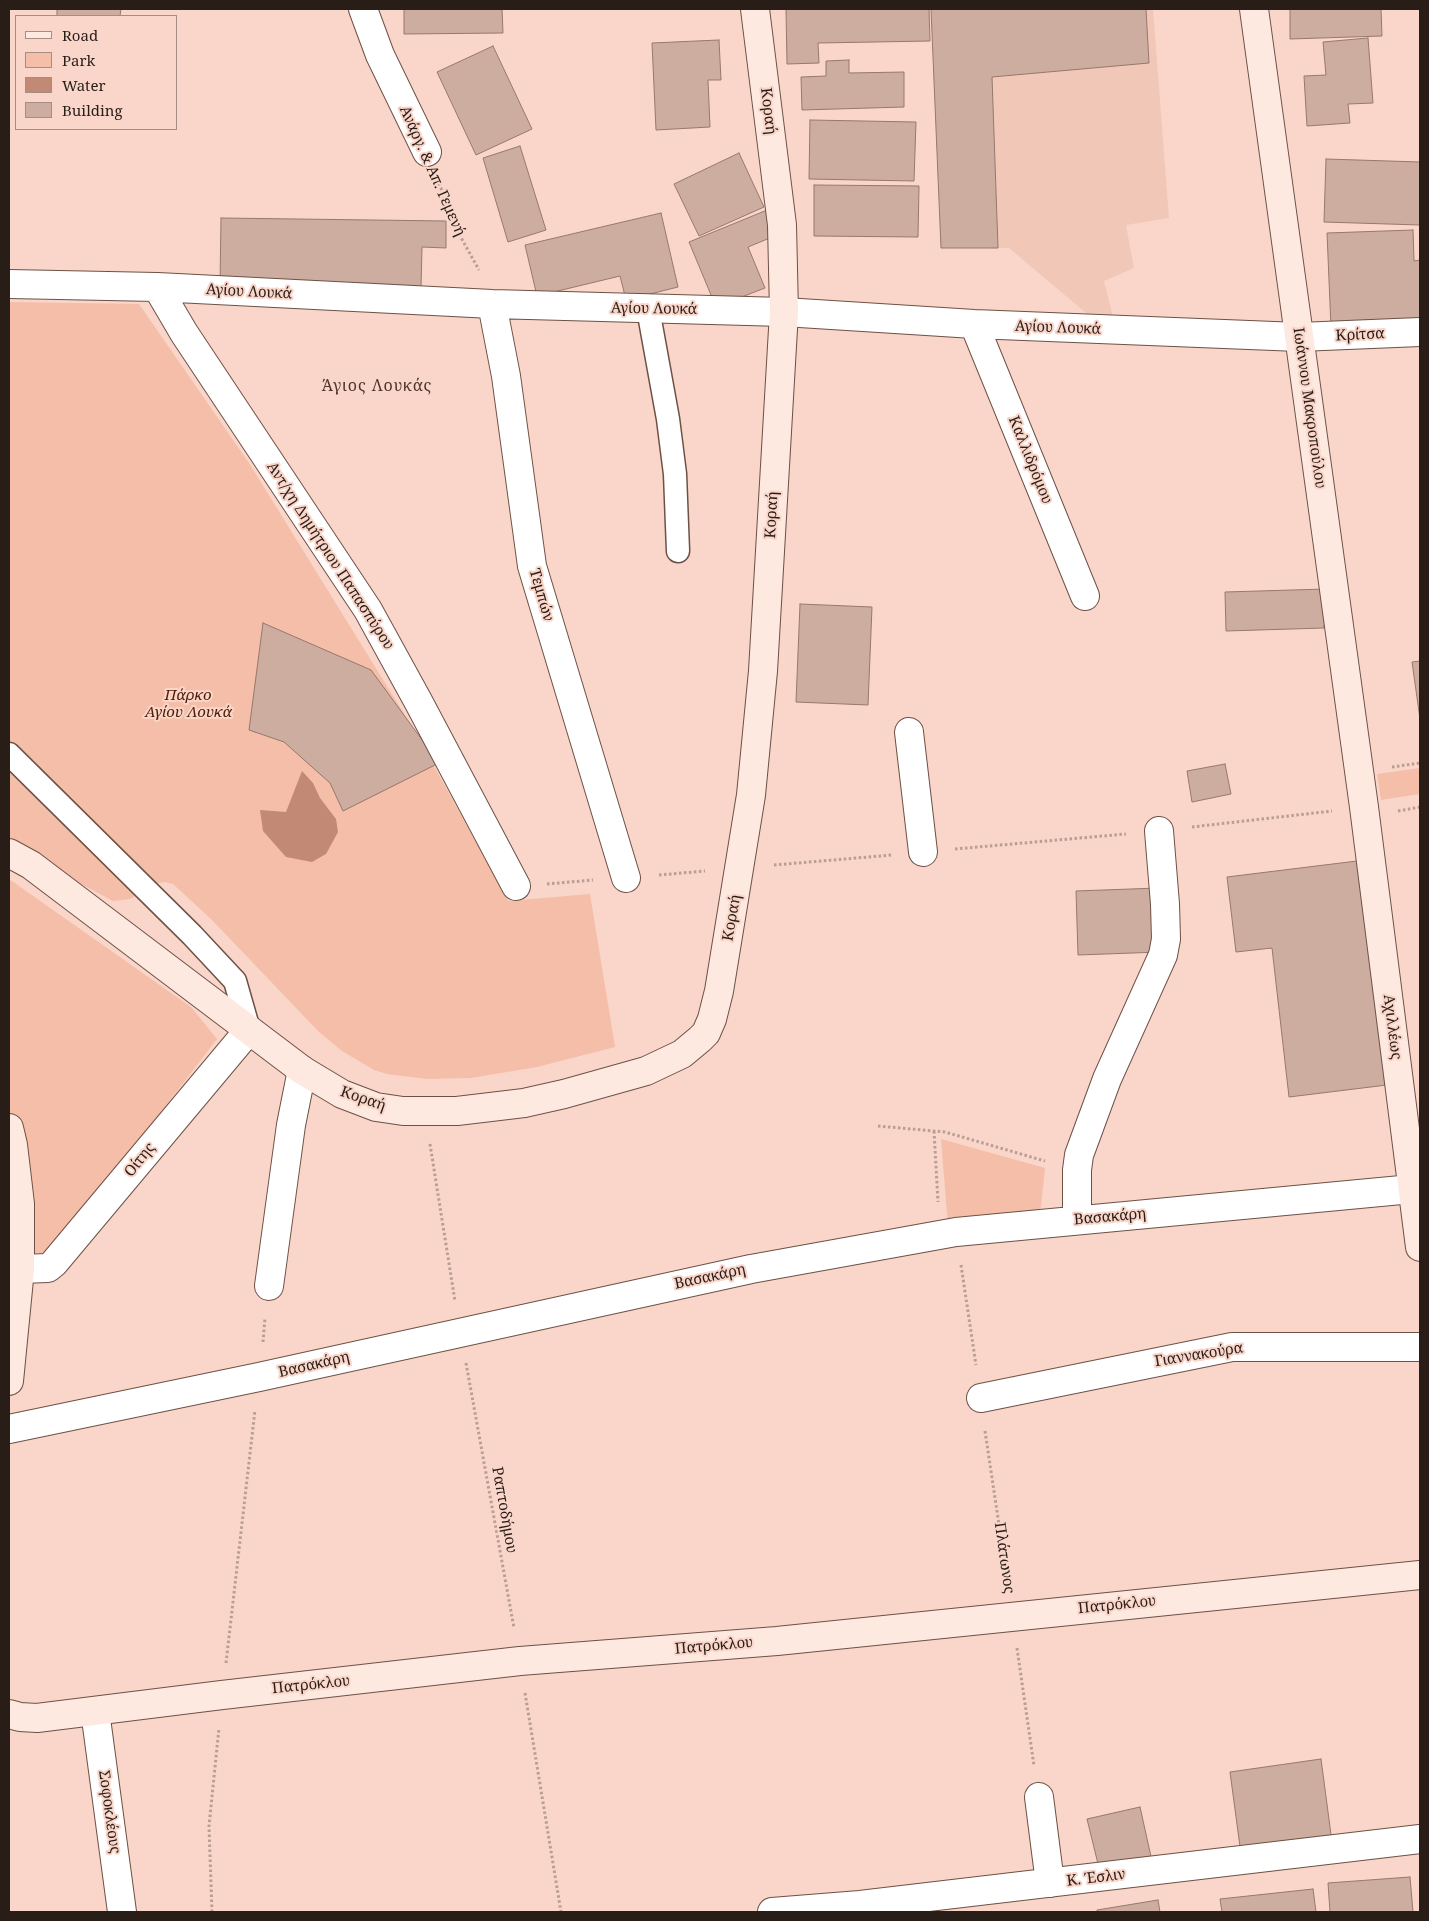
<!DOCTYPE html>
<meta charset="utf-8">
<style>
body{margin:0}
#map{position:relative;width:1429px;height:1921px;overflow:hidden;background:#f9d6c9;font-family:"Noto Serif",serif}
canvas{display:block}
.frame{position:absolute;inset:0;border:10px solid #291d18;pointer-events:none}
.legend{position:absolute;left:15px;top:15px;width:162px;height:115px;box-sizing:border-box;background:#f9d6c9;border:1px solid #a68c82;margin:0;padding:6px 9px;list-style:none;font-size:15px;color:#291d18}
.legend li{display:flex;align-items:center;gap:10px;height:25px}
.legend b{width:25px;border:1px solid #a68c82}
</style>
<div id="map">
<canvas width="1429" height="1921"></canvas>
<div class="frame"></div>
<ul class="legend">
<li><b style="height:6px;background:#fee9e1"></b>Road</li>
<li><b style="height:14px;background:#f4bea9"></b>Park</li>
<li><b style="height:14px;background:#c28a74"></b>Water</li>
<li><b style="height:14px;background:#cdada0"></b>Building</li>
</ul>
</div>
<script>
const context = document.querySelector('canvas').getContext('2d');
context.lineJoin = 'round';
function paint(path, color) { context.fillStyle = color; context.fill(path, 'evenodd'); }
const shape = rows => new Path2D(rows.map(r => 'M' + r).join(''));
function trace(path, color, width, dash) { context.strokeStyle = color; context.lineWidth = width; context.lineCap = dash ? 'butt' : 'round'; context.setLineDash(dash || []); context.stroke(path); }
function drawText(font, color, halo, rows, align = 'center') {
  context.font = font + ' "Noto Serif",serif'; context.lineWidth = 4; context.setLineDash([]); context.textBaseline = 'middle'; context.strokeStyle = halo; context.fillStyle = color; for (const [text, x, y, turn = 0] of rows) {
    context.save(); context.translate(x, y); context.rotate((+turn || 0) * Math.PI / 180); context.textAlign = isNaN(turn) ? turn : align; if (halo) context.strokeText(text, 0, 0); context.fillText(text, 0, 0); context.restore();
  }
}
const built = shape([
 [931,9,1153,9,1169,218,1126,225,1134,268,1104,281,1117,333,1090,333,1086,313,1009,248,941,248]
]);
const green = shape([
 [9,302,139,304,249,463,416,733,508,901,590,894,615,1047,537,1067,471,1078,427,1079,387,1074,374,1070,342,1051,319,1032,211,919,173,884,165,882,159,883,130,899,113,901,9,845],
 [1420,768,1420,794,1381,800,1377,774],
 [9,879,191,1007,217,1039,52,1254,9,1251],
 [941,1139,1045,1168,1040,1215,948,1226]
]);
const water = shape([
 [302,771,313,783,320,798,336,819,338,832,326,854,312,862,286,857,263,831,260,810,286,812]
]);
const building = shape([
 [57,9,121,9,120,16,57,16,57,9],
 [404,9,502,9,503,33,404,34,404,9],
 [786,9,929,9,930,41,818,43,819,63,787,64,786,9],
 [931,9,1146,9,1149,63,992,77,998,248,941,248,931,9],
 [1290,9,1381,9,1382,36,1290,39,1290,9],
 [1368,38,1373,103,1348,104,1350,123,1307,126,1304,76,1326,75,1323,42,1368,38],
 [719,40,721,80,708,80,710,127,656,130,652,43,719,40],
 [493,46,532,129,476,155,437,72,493,46],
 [849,60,849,73,904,72,904,107,802,110,801,77,826,76,826,61,849,60],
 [810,120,916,122,914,181,809,179,810,120],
 [520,146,546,230,508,242,483,158,520,146],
 [739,153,764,207,699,236,674,184,739,153],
 [1326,159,1420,162,1420,225,1324,222,1326,159],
 [814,185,919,186,918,237,814,236,814,185],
 [772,208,782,233,748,247,765,288,716,307,689,242,772,208],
 [661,213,678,287,626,300,620,276,537,296,525,245,661,213],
 [221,218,446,221,446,248,422,247,421,288,220,285,221,218],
 [1413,230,1414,261,1420,260,1420,323,1331,327,1327,233,1413,230],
 [1326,589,1328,625,1324,625,1324,628,1226,631,1225,592,1326,589],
 [800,604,872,607,868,705,796,702,800,604],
 [263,623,371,670,439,763,343,811,330,783,284,742,249,730,263,623],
 [1420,661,1420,719,1412,662,1420,661],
 [1225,764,1231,794,1192,802,1187,771,1225,764],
 [1357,861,1387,1085,1289,1097,1272,948,1236,952,1227,877,1357,861],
 [1158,888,1160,952,1078,955,1076,891,1158,888],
 [1321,1759,1332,1842,1241,1854,1230,1772,1321,1759],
 [1140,1807,1152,1861,1100,1872,1087,1819,1140,1807],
 [1410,1877,1413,1912,1330,1912,1328,1883,1410,1877],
 [1313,1889,1316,1912,1222,1912,1220,1899,1313,1889],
 [1158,1900,1160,1912,1097,1912,1097,1910,1158,1900]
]);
const path = shape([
 [439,183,459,234,479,270],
 [1392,767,1420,763],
 [1398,811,1420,807],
 [1192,827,1332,811],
 [955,849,1126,834],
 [774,865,892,855],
 [659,875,705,871],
 [547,884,593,880],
 [878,1126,945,1132,1045,1161],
 [934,1131,938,1202],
 [430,1144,455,1301],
 [961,1265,976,1365],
 [263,1342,265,1318],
 [466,1363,514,1628],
 [985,1431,1008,1585],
 [1017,1648,1034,1766],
 [226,1663,255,1410],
 [525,1693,561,1912],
 [212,1912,209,1826,219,1728]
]);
const lane = shape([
 [648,309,668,419,675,474,678,551],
 [9,754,192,935,235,981,249,1030]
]);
const street = shape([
 [363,9,380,55,427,152],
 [9,284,157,287,492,304,784,312,974,324,1299,337,1420,332],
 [157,287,184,333,368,610,418,701,516,886],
 [492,304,506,376,532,566,626,878],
 [974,324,1085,596],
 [909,732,923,852],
 [1077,1220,1077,1170,1079,1155,1107,1079,1163,955,1166,939,1165,904,1159,831],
 [20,1269,48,1268,54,1263,249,1030],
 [269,1286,291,1125,302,1070],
 [981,1398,1232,1347,1420,1347],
 [9,1429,259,1377,751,1269,956,1232,1412,1189],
 [95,1711,122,1912],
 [1039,1797,1050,1883],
 [772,1912,860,1905,1420,1839]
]);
const secondary = shape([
 [1254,9,1364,807,1420,1247],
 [9,853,31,865,302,1070,342,1094,376,1107,403,1111,457,1111,524,1103,564,1094,646,1071,682,1054,700,1039,706,1033,712,1019,719,991,751,795,763,671,784,312,782,225,755,9],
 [9,1128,13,1145,20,1204,20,1269,9,1381],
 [9,1714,20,1717,37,1718,222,1695,520,1661,777,1641,1420,1575]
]);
const streetNames = [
 ["Κοραή",768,111,83],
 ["Ανάργ. & Απ. Γεμενή",432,171,66],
 ["Αγίου Λουκά",249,292,3],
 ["Αγίου Λουκά",654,309,1],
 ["Αγίου Λουκά",1058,328,2],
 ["Κρίτσα",1360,335,-3],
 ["Ιωάννου Μακροπούλου",1309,408,82],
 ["Καλλιδρόμου",1030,460,68],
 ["Κοραή",772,515,-87],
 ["Αντ/χη Δημήτριου Παπασπύρου",330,556,57],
 ["Τεμπών",541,595,74],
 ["Κοραή",732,918,-80],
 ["Αχιλλέως",1392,1027,83],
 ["Κοραή",363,1099,19],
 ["Οίτης",140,1160,-51],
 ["Βασακάρη",1110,1217,-5],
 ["Βασακάρη",710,1277,-12],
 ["Γιαννακούρα",1199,1355,-9],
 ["Βασακάρη",314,1365,-13],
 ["Ραπτοδήμου",504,1510,80],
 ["Πλάτωνος",1004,1558,82],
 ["Πατρόκλου",1117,1605,-6],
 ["Πατρόκλου",714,1646,-5],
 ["Πατρόκλου",311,1685,-6],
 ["Σοφοκλέους",109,1812,82],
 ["K. Έσλιν",1096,1878,-7]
];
const parkNames = [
 ["Πάρκο",188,696],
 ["Αγίου Λουκά",188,713]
];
const neighbourhoodNames = [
 ["Άγιος Λουκάς",377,386]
];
paint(built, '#f1c8b8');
paint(green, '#f4bea9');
paint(water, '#c28a74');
paint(building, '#cdada0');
trace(building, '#97786c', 1);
trace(lane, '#6d5146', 25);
trace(street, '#6d5146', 30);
trace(secondary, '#6d5146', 30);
trace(path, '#ba9e93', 3, [2.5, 2.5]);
trace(lane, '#fff', 22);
trace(street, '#fff', 28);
trace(secondary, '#fee9e1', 28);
drawText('15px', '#291d18', '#f9d6c9', streetNames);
drawText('italic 15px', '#501c04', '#f9d6c9', parkNames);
context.letterSpacing = '1px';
drawText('16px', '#4f342a', '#f9d6c9', neighbourhoodNames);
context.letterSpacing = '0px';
</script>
